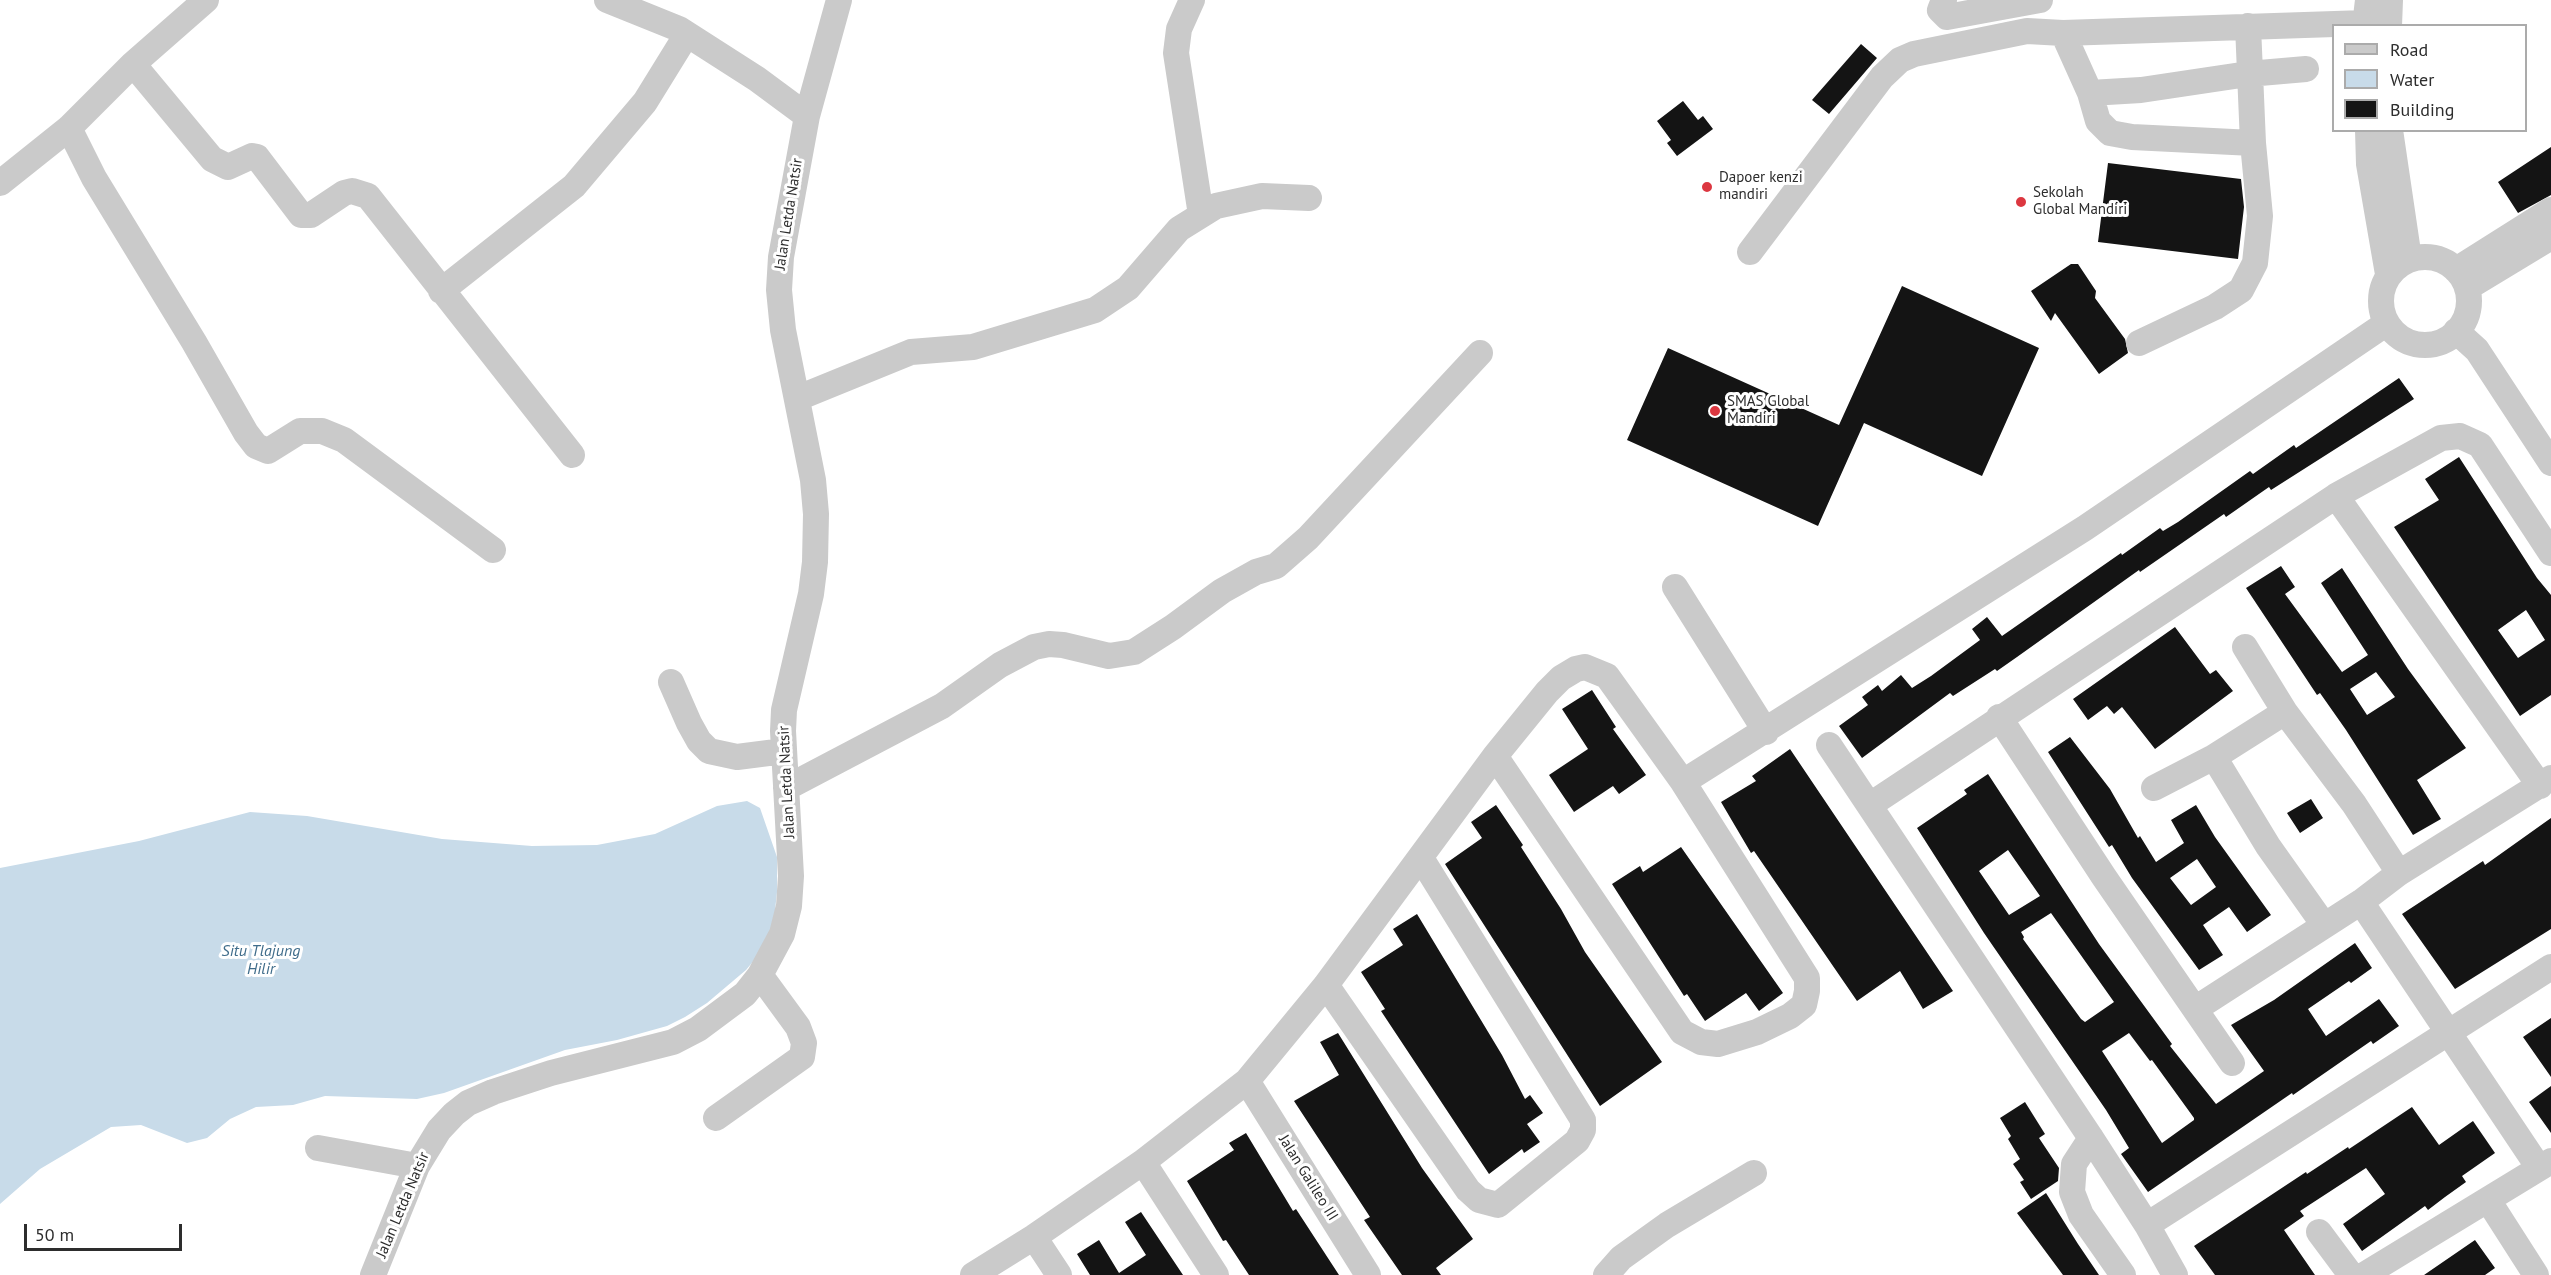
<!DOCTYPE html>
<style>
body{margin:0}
#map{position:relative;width:2551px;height:1275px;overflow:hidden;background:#fff;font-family:"PT Sans",sans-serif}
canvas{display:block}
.legend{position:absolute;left:2332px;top:24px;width:195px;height:108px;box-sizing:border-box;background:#fff;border:2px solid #ababab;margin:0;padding:8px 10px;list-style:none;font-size:18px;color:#2d2d2d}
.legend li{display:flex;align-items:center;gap:12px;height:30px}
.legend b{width:30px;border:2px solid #ababab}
.scale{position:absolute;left:24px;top:1224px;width:158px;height:27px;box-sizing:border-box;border:3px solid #2d2d2d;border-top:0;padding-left:8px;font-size:18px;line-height:21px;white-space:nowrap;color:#2d2d2d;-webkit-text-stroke:4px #fff;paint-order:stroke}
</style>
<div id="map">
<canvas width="2551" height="1275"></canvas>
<ul class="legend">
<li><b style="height:8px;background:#cacaca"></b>Road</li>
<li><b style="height:16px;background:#c8dbe9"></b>Water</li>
<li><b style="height:16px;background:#141414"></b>Building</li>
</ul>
<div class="scale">50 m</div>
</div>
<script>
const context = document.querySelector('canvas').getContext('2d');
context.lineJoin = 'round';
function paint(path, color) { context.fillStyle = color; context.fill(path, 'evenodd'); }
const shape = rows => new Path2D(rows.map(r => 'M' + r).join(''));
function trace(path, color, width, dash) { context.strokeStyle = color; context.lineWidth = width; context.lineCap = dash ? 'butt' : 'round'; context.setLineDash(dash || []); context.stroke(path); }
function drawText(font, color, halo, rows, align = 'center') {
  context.font = font + ' "PT Sans",sans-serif'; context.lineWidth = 6; context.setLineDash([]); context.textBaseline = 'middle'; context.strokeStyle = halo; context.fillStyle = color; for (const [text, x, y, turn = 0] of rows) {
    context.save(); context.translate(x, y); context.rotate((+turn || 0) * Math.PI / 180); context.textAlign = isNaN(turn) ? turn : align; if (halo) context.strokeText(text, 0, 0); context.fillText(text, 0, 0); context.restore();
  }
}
const water = shape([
 [747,801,760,808,777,857,777,892,774,920,765,947,746,970,707,1003,685,1017,667,1026,617,1040,565,1050,444,1093,417,1099,325,1096,293,1105,256,1107,230,1119,207,1138,187,1143,141,1125,111,1127,40,1169,0,1204,0,868,139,841,250,812,307,816,442,839,532,846,597,845,655,834,717,806]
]);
const building = shape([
 [1861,44,1877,58,1829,114,1812,100],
 [1683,101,1698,120,1703,116,1713,129,1677,156,1667,143,1671,140,1657,121],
 [2551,147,2551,195,2518,213,2498,182],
 [2108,163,2241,179,2244,207,2238,259,2098,242],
 [2071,264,2078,264,2096,291,2095,298,2125,339,2128,353,2099,374,2055,313,2051,321,2031,291],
 [1902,286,2039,348,1982,476,1864,423,1818,526,1627,440,1668,348,1839,425],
 [2399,378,2414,399,2271,490,2269,487,2226,517,2224,514,2140,572,2139,570,2017,657,1997,671,1995,669,1953,696,1950,693,1862,758,1839,726,1868,705,1862,697,1878,685,1882,691,1901,675,1912,688,1931,676,1980,640,1972,629,1987,617,2002,636,2121,553,2122,555,2160,528,2163,531,2178,522,2250,471,2253,474,2294,445,2296,448],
 [2459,457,2537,578,2551,595,2551,695,2520,716,2394,527,2439,500,2425,479],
 [2526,610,2545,640,2518,658,2498,630],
 [2281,566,2295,587,2285,594,2342,672,2368,655,2321,583,2342,568,2408,669,2466,748,2417,780,2441,819,2413,835,2346,730,2320,693,2317,695,2246,588],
 [2376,672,2395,697,2367,715,2350,689],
 [2175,627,2210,674,2216,670,2233,691,2155,749,2122,707,2114,714,2107,706,2088,720,2073,699],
 [1592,690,1616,727,1613,729,1646,775,1619,794,1613,786,1574,812,1549,775,1588,749,1562,709],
 [2070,737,2110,789,2138,838,2140,836,2156,862,2184,843,2171,820,2196,805,2215,837,2271,915,2247,932,2229,907,2203,925,2223,955,2199,970,2132,878,2112,845,2109,847,2048,752],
 [2197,859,2216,887,2191,905,2170,878],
 [1790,749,1953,991,1923,1009,1900,971,1857,1001,1754,851,1751,853,1721,802,1756,781,1752,776],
 [1988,774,2099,944,2172,1044,2170,1046,2216,1104,2264,1071,2231,1025,2274,1000,2355,943,2372,968,2351,983,2349,981,2308,1009,2326,1036,2379,999,2399,1026,2373,1044,2371,1041,2293,1095,2292,1093,2148,1192,2121,1154,2129,1148,2106,1110,1984,933,1917,828,1967,794,1964,790],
 [2008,850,2040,896,2009,915,1979,871],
 [2051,913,2114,1002,2085,1022,2081,1019,2023,939,2024,937,2021,932],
 [2129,1033,2150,1061,2152,1060,2194,1118,2194,1120,2162,1143,2102,1051],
 [2311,799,2323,818,2300,833,2287,813],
 [1496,805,1523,845,1521,847,1561,909,1585,952,1662,1062,1600,1106,1445,864,1482,838,1471,822],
 [2551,818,2551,929,2455,989,2402,914,2483,861,2485,865],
 [1681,847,1783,993,1759,1011,1746,993,1705,1021,1687,994,1684,996,1612,884,1640,866,1643,872],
 [1417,914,1502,1055,1525,1099,1530,1095,1543,1113,1527,1124,1540,1142,1524,1153,1522,1149,1489,1174,1381,1011,1385,1009,1361,972,1403,945,1393,929],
 [2551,1018,2551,1077,2523,1037],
 [1338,1033,1422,1168,1473,1239,1436,1268,1441,1275,1402,1275,1364,1220,1370,1217,1294,1101,1339,1075,1320,1042],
 [2551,1086,2551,1133,2529,1102],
 [2025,1102,2045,1134,2039,1138,2059,1168,2058,1181,2031,1199,2020,1182,2024,1180,2013,1164,2020,1159,2008,1139,2011,1136,2000,1118],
 [2412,1107,2439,1145,2473,1121,2495,1153,2462,1176,2466,1182,2445,1197,2428,1210,2425,1206,2362,1251,2343,1224,2385,1194,2366,1168,2300,1211,2304,1216,2284,1230,2315,1275,2215,1275,2194,1246,2306,1172,2307,1174,2348,1147,2349,1149],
 [1246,1133,1293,1211,1296,1209,1339,1275,1249,1275,1226,1240,1223,1241,1187,1181,1234,1150,1229,1143],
 [2046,1193,2078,1244,2099,1275,2063,1275,2017,1213],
 [1141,1212,1183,1275,1090,1275,1077,1254,1099,1240,1119,1273,1146,1255,1125,1222],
 [2475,1240,2495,1268,2485,1275,2424,1275]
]);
const minor = shape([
 [607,0,679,29,757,79,807,116],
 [1192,0,1179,29,1176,53,1201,215],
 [1944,0,1940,10,1947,17,2040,0],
 [2248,26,2253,143],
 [2365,26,2368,0],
 [2389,26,2390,0],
 [2063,33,2090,93,2098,121,2110,133,2132,137,2253,143,2260,216,2255,263,2241,290,2215,307,2139,343],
 [133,64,212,159,228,167,252,156,257,157,301,215,311,215,344,193,352,191,368,196,572,455],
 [2090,93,2141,90,2248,74,2306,69],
 [69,128,94,178,194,342,246,433,256,446,268,451,300,431,322,431,344,440,493,550],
 [2368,130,2369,164,2388,274],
 [2390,130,2409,259],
 [0,183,69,128,133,64,206,0],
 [1750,252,1882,77,1900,60,1914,54,2027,31,2063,33,2365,23],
 '2381 301a44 44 0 1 1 88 0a44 44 0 1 1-88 0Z',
 [2456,270,2551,210],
 [2467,288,2551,237],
 [441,291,574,186,645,102,687,34],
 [2456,331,2477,350,2551,463],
 [798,398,911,352,973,347,1095,310,1128,288,1179,229,1216,206,1262,196,1309,198],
 [2336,496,2540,786],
 [1675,587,1766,732],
 [2245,647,2285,712,2354,804,2399,873],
 [671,682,689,723,699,741,709,751,737,757,784,751],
 [1999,717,2104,877,2232,1063],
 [1829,745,2091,1138,2147,1225,2175,1275],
 [2214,757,2268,846,2324,925],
 [1683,782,2085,528,2387,323],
 [786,788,942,706,1000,665,1034,647,1049,644,1063,645,1109,656,1134,652,1173,627,1222,591,1256,572,1276,566,1308,538,1480,353],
 [2154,788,2214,757,2285,712],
 [1870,805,2336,496,2441,438,2460,436,2480,445,2551,553],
 [2361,902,2539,1168],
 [1326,985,1468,1190,1479,1200,1498,1205,1577,1141,1583,1130,1583,1120,1421,858],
 [2195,1009,2361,902,2399,873,2551,778],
 [1247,1081,1368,1275],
 [716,1118,802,1057,804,1043,798,1027,760,975],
 [2091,1138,2074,1164,2072,1192,2081,1215,2123,1275],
 [318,1148,417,1166],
 [1143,1162,1216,1275],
 [2488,1200,2536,1275],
 [2147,1225,2551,967],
 [2319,1232,2351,1275],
 [1034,1237,1059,1275],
 [373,1275,417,1166,439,1130,454,1114,468,1103,493,1092,551,1073,673,1042,698,1029,745,994,760,975,782,934,789,906,791,876,783,731,784,710,811,594,815,562,816,514,813,480,783,330,779,290,781,257,807,116,839,0],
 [973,1275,1034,1237,1143,1162,1247,1081,1326,985,1495,756,1547,692,1561,678,1576,669,1585,667,1607,676,1683,782,1807,978,1807,991,1804,1005,1790,1016,1757,1032,1718,1044,1701,1042,1682,1032,1495,756],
 [1606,1275,1621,1258,1667,1225,1754,1173],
 [2364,1275,2551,1161]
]);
const markers = [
 [1707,187,6,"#dc3740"],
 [2021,202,6,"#dc3740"],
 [1715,411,6,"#dc3740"]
];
const poiNames = [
 ["Dapoer kenzi",1719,178],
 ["mandiri",1719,195],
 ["Sekolah",2033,193],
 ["Global Mandiri",2033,210],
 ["SMAS Global",1727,402],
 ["Mandiri",1727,419]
];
const streetNames = [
 ["Jalan Letda Natsir",789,214,-81],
 ["Jalan Letda Natsir",787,782,-93],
 ["Jalan Galileo III",1308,1178,58],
 ["Jalan Letda Natsir",403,1205,-67]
];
const waterNames = [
 ["Situ Tlajung",261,951],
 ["Hilir",261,969]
];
paint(water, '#c8dbe9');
paint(building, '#141414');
trace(minor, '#cacaca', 26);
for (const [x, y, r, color] of markers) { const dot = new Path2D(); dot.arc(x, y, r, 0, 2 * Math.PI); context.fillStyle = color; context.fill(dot); trace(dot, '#fff', 2); }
drawText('15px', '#2d2d2d', '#fff', poiNames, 'left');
drawText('15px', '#2d2d2d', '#fff', streetNames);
drawText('italic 16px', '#3f6c8a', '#fff', waterNames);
</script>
